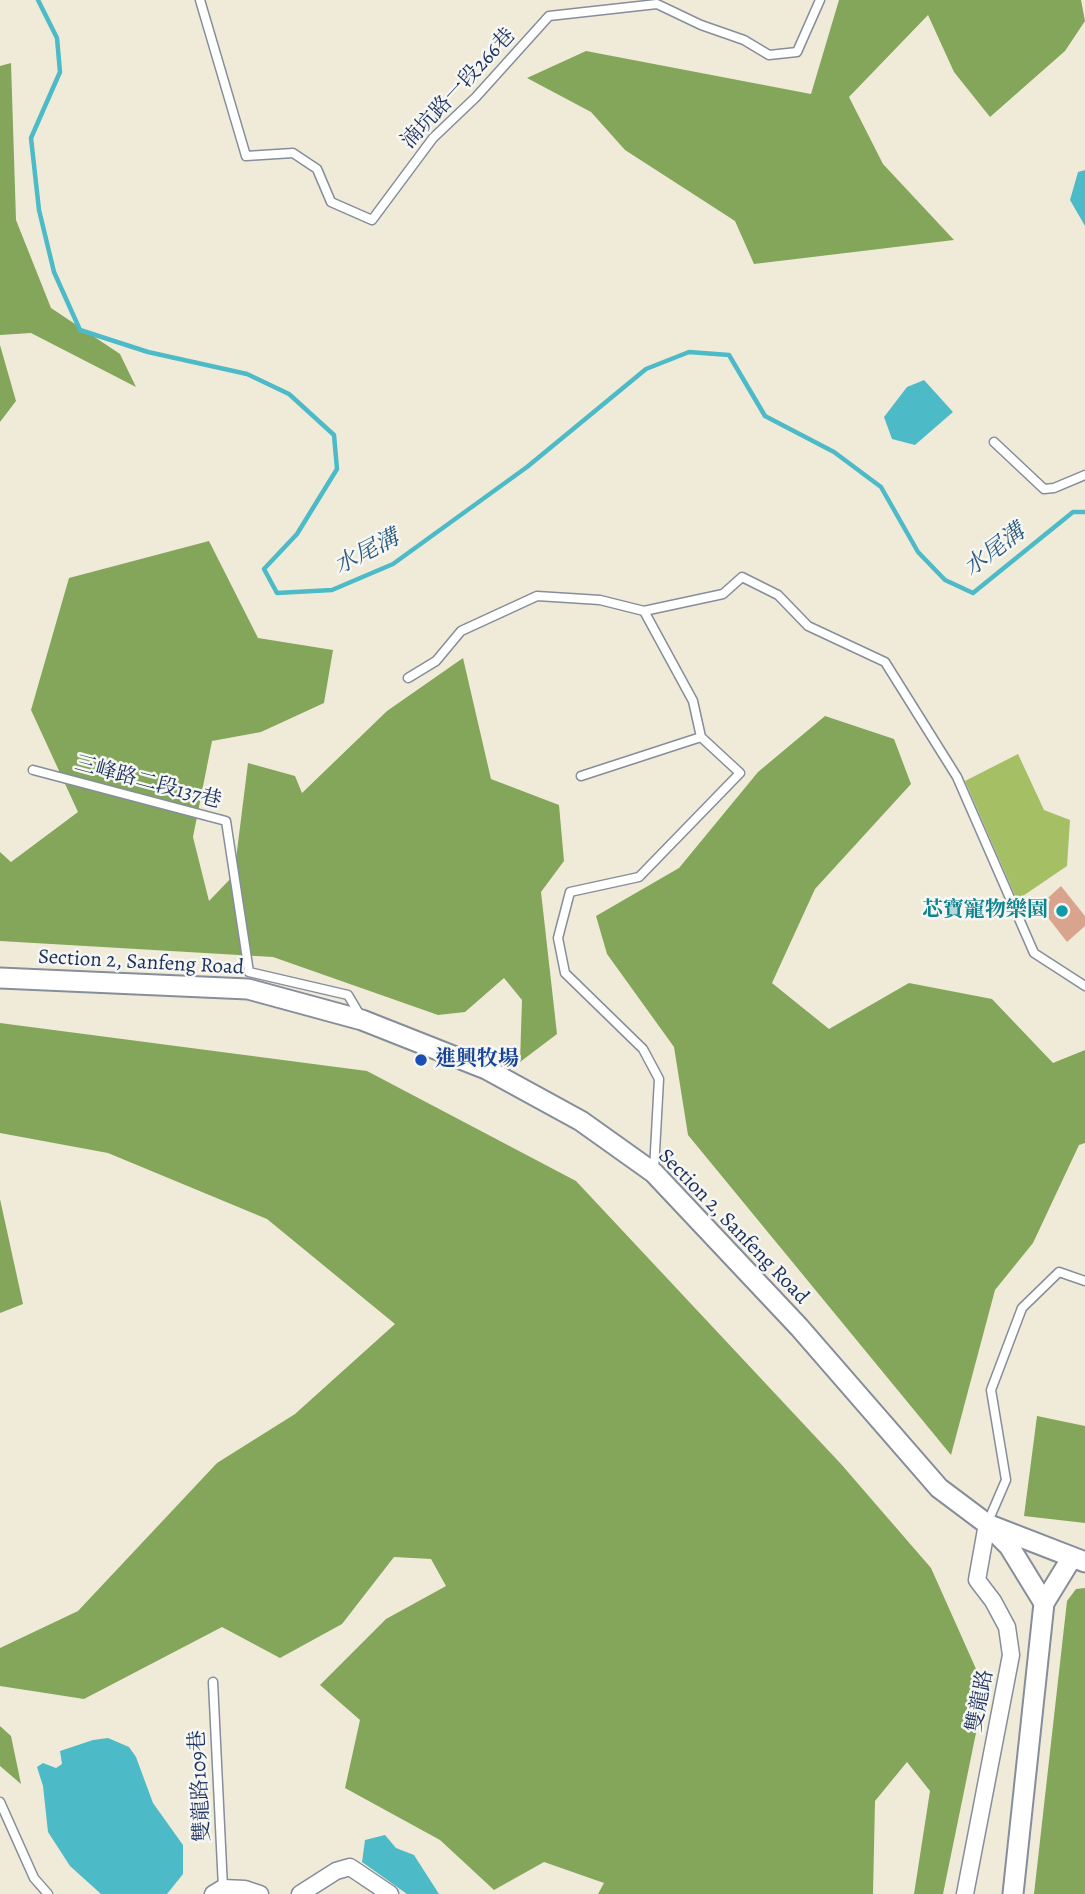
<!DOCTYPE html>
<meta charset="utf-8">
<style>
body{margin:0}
canvas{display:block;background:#f0ebd8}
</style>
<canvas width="1085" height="1894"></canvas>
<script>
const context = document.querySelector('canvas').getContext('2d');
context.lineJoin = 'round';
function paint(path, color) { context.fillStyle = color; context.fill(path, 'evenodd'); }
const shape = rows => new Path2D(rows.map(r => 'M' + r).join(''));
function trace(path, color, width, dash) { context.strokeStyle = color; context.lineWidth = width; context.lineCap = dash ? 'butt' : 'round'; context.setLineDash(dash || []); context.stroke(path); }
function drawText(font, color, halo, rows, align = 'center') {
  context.font = font + ' Alegreya,"Noto Serif TC",serif'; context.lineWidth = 5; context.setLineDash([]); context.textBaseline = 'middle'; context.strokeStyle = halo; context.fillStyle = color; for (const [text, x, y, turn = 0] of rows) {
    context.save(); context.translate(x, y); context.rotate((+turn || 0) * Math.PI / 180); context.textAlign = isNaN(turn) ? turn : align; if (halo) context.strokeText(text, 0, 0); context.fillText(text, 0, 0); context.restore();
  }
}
const green = shape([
 [1018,754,1044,810,1070,820,1067,866,1017,900,965,781]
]);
const forest = shape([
 [839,0,1081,0,1085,21,1065,51,990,117,954,72,928,15,849,97,883,164,954,240,754,264,735,221,625,150,591,112,527,78,586,51,811,94],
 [11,63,16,220,51,308,120,354,136,387,31,333,0,335,0,66],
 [0,345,16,401,0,422],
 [209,541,258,638,333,650,324,703,261,732,212,741,193,837,209,901,234,875,248,763,295,776,302,793,387,711,463,658,491,779,559,805,564,861,541,892,557,1034,520,1062,522,1000,504,978,465,1012,438,1015,273,957,0,941,0,852,11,862,78,812,31,710,69,578],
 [825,716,894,739,911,784,815,889,772,983,829,1029,909,983,992,999,1053,1063,1085,1050,1085,1143,1079,1145,1033,1243,995,1290,951,1455,688,1135,674,1047,607,954,596,916,679,868,758,772],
 [0,1023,367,1071,576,1181,841,1464,931,1568,985,1689,943,1894,914,1894,930,1791,907,1762,875,1801,873,1894,598,1894,604,1883,544,1862,494,1890,440,1840,345,1788,360,1720,320,1685,386,1619,446,1586,431,1559,394,1557,342,1624,280,1658,222,1627,84,1699,0,1686,0,1648,78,1611,217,1463,295,1414,395,1324,267,1219,108,1153,0,1133],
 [0,1199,23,1304,0,1313],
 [1037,1416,1085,1426,1085,1523,1024,1516],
 [1085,1588,1085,1894,1034,1894,1067,1601,1076,1589],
 [0,1726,11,1736,21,1784,0,1766]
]);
const water = shape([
 [1085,170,1085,226,1070,200,1078,172],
 [924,380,953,412,915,445,892,439,884,417,907,387],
 [108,1738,129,1747,136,1757,153,1803,183,1845,183,1874,167,1894,101,1894,70,1866,48,1832,43,1786,37,1767,43,1763,56,1768,62,1764,60,1751,93,1740],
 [385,1835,396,1848,414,1855,439,1894,407,1894,362,1862,365,1840]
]);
const stream = shape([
 [38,0,57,38,60,72,31,138,39,210,54,272,80,330,148,352,247,374,289,394,334,435,337,469,297,534,264,569,277,593,332,590,393,564,527,467,646,369,689,352,729,355,765,416,834,452,881,487,918,552,945,580,973,593,1073,512,1085,512]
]);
const building = shape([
 [1061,886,1085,916,1085,926,1067,942,1039,906]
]);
const service = shape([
 [200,0,246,156,293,153,317,169,331,202,372,220,433,138,476,97,549,16,657,4,701,25,744,40,769,55,797,52,820,0],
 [994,442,1044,489,1054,488,1085,475],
 [408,678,436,661,461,631,537,596,600,600,644,611],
 [701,737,693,701,644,611,723,594,742,577,778,595,808,626,885,662,957,777,1034,953,1085,986],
 [33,770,226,821,249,972,348,995,361,1017],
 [581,776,701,737,740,773,639,877,570,892,558,938,565,973,643,1049,659,1079,654,1170],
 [987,1524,1006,1480,991,1390,1022,1308,1059,1272,1085,1281],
 [213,1682,223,1888],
 [0,1802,34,1878,48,1894]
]);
const minor = shape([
 [213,1894,223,1888,245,1889,260,1894],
 [300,1894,336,1871,350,1867,390,1894],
 [965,1894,1011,1655,1007,1627,993,1601,977,1580,987,1524]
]);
const tertiary = shape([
 [0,978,248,989,362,1020,486,1069,581,1121,654,1173,799,1327,939,1488,987,1524,1085,1562],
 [993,1530,1009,1546,1044,1603],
 [1013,1894,1044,1603,1071,1559]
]);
const markers = [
 [1062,911,7,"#0f9aa8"],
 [421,1060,7,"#1a4fb4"]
];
const streetNames = [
 ["湳坑路一段266巷",459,89,-47],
 ["三峰路二段137巷",148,783,15],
 ["Section 2, Sanfeng Road",141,963,3],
 ["Section 2, Sanfeng Road",733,1227,46],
 ["雙龍路",981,1701,-79],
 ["雙龍路109巷",201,1786,-93]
];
const cultureNames = [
 ["芯寶寵物樂園",1048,911]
];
const transitNames = [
 ["進興牧場",435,1060]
];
const waterNames = [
 ["水尾溝",995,551,-37],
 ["水尾溝",367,553,-27]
];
paint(green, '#a5bf65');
paint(forest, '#84a65a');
paint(water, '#4dbac8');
trace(stream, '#4dbac8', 4.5);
paint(building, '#d8a48e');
trace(service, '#868d9b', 11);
trace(minor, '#868d9b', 19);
trace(tertiary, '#868d9b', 23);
trace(service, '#fff', 8);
trace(minor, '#fff', 16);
trace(tertiary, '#fff', 19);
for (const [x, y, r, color] of markers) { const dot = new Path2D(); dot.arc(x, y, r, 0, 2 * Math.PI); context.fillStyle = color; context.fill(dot); trace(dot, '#f6f6f2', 2.5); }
drawText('21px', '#1b2f5e', '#f6f6f2', streetNames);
drawText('bold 21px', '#0d838f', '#f6f6f2', cultureNames, 'right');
drawText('bold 21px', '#164399', '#f6f6f2', transitNames, 'left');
drawText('italic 23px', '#2a597e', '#f6f6f2', waterNames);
</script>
